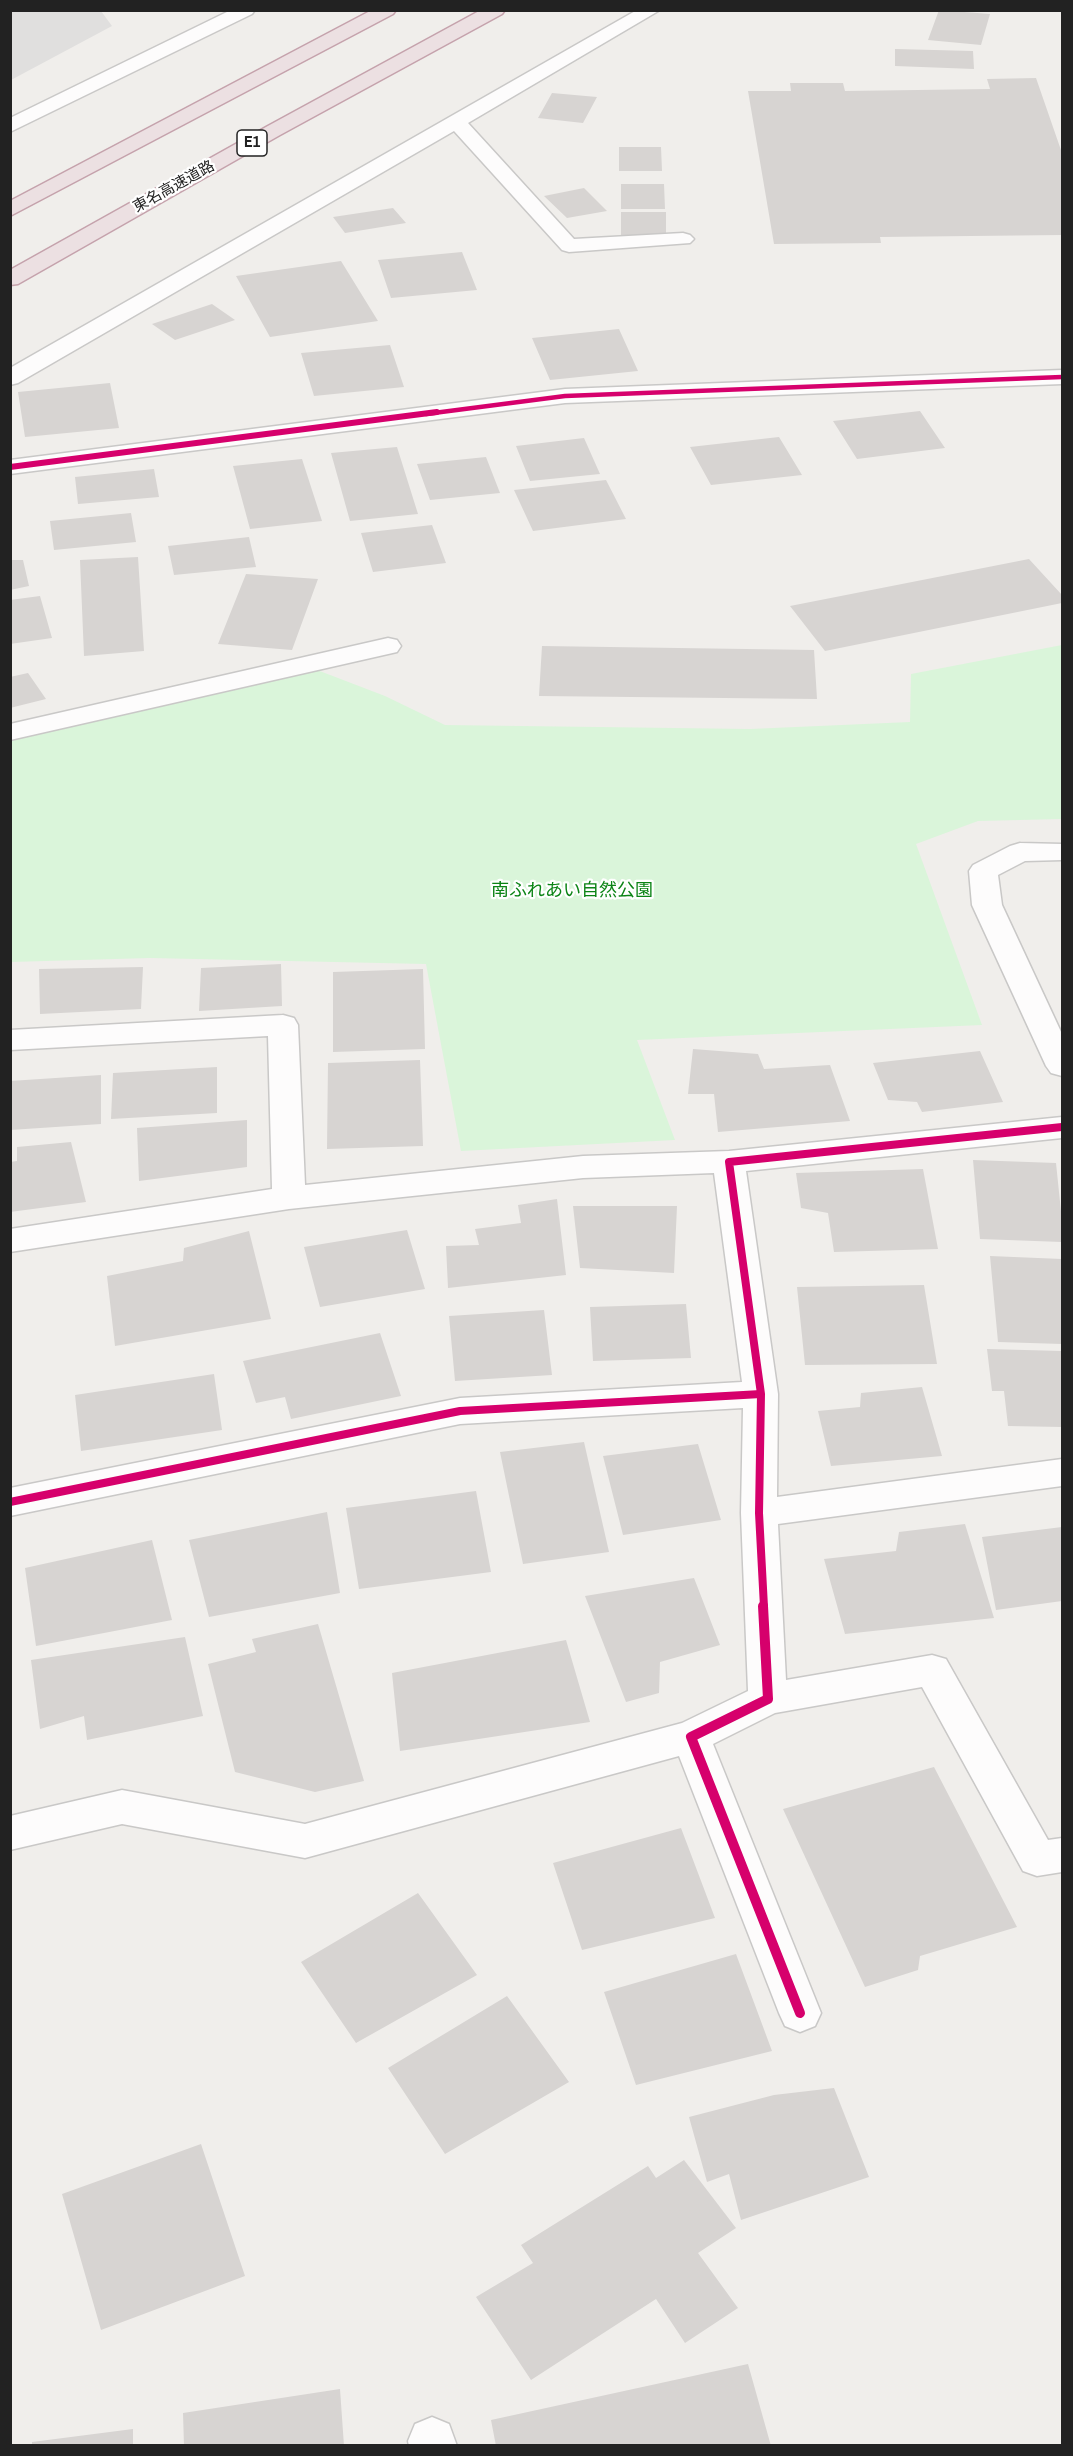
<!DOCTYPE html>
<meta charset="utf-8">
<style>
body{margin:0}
#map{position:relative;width:1073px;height:2456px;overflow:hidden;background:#f0eeeb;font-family:"Archivo Narrow",sans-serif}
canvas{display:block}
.frame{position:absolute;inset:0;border:12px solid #222;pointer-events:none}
</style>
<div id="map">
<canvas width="1073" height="2456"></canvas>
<div class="frame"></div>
</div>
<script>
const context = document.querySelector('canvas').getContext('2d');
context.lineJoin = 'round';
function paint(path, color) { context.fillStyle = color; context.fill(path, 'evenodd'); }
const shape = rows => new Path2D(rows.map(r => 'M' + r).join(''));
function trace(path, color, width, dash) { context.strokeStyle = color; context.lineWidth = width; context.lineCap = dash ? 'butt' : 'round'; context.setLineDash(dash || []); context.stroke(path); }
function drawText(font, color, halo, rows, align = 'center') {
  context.font = font + ' "Archivo Narrow","Noto Sans JP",sans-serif'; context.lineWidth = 4.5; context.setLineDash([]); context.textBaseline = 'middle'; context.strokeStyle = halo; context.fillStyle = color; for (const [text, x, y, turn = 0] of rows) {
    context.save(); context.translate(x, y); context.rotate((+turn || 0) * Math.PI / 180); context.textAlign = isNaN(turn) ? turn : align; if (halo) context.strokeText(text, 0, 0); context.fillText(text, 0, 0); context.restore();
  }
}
const park = shape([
 [1062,645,1062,819,978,821,916,844,982,1025,637,1040,675,1140,461,1151,426,964,150,958,11,962,10,732,304,665,385,696,445,725,750,729,910,722,911,674]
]);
const parking = shape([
 [11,10,101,11,112,26,11,80]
]);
const building = shape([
 [939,10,990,14,981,45,928,40],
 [895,49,973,51,974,69,895,66],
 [1036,78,1062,153,1062,235,880,237,881,243,774,244,748,91,791,91,790,83,843,83,845,91,990,89,987,79],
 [552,93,597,97,583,123,538,118],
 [619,147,661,147,662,171,619,171],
 [621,184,664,184,665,209,621,209],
 [584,188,607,211,567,218,544,196],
 [393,208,406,223,345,233,333,217],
 [621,212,666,212,666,238,621,237],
 [462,252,477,290,391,298,378,260],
 [341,261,378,321,270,337,236,276],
 [212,304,235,320,175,340,152,324],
 [619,329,638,371,550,380,532,338],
 [390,345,404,387,314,396,301,353],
 [110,383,119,428,25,437,18,392],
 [920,411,945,448,857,459,833,421],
 [779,437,802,475,711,485,690,447],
 [584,438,600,474,530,481,516,446],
 [397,447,418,514,350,521,331,453],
 [486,457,500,493,430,500,417,464],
 [302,459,322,521,250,529,233,466],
 [154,469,159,497,78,504,75,477],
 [606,480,626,519,533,531,514,490],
 [131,513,136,542,54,550,50,521],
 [432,525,446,563,373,572,361,533],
 [249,537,256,567,174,575,168,546],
 [138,557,144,651,84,656,80,560],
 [1029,559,1062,595,1062,603,825,651,790,606],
 [10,560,23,560,29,586,10,590],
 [246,574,318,579,292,650,218,644],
 [40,596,52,638,10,644,10,600],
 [542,646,814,650,817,699,539,696],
 [28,673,46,699,10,708,10,677],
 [281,964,282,1006,199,1011,201,968],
 [143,967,141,1009,40,1014,39,969],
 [423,969,425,1049,333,1052,333,972],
 [693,1049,758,1054,764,1069,830,1065,850,1121,718,1132,714,1094,688,1094],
 [980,1051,1003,1102,922,1112,917,1102,888,1100,873,1063],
 [420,1060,423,1146,327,1149,328,1063],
 [217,1067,217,1113,111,1119,113,1073],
 [101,1075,101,1124,10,1130,10,1081],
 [247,1120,247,1167,139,1181,137,1128],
 [71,1142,86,1202,10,1212,10,1162,17,1161,17,1147],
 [973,1160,1056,1163,1062,1221,1062,1242,980,1239],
 [923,1169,938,1249,834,1252,828,1213,801,1208,796,1173],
 [557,1199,566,1275,448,1288,446,1246,479,1245,475,1229,521,1223,518,1205],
 [573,1206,677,1206,674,1273,580,1268],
 [407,1230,425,1289,320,1307,304,1247],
 [249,1231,271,1319,115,1346,107,1276,183,1261,184,1248],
 [990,1256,1062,1259,1062,1344,998,1342],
 [924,1285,937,1364,805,1365,797,1287],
 [686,1304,691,1358,593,1361,590,1307],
 [544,1310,552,1375,455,1381,449,1316],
 [380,1333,401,1396,291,1419,285,1397,256,1403,243,1361],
 [987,1349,1062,1351,1062,1427,1008,1426,1004,1391,992,1391],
 [214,1374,222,1430,81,1451,75,1395],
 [922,1387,942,1456,831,1466,818,1411,860,1407,861,1393],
 [584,1442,609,1552,523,1564,500,1452],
 [698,1444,721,1520,623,1535,603,1456],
 [476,1491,491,1572,359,1589,346,1508],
 [327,1512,340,1593,209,1617,189,1540],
 [965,1524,994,1618,845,1634,824,1559,896,1551,899,1532],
 [1062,1527,1062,1601,996,1610,982,1537],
 [152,1540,172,1620,36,1646,25,1568],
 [694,1578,720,1645,660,1662,659,1693,626,1702,585,1596],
 [318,1624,364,1781,315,1792,235,1772,208,1664,256,1652,252,1639],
 [185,1637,203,1716,87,1740,84,1716,40,1729,31,1660],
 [566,1640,590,1722,400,1751,392,1673],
 [934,1767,1017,1927,920,1956,918,1970,865,1987,783,1809],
 [681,1828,715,1918,582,1950,553,1863],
 [418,1893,477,1975,356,2043,301,1962],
 [736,1954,772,2051,636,2085,604,1992],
 [507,1996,569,2082,445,2154,388,2068],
 [834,2088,869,2177,741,2220,729,2174,707,2182,689,2117,774,2095],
 [201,2144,245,2276,101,2330,62,2194],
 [684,2160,736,2228,698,2253,738,2308,685,2343,656,2299,531,2380,476,2297,533,2263,521,2245,648,2166,656,2178],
 [748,2364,771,2446,496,2446,491,2420],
 [340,2389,344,2446,184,2446,183,2413],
 [133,2429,133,2446,32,2446,32,2442]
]);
const minor = shape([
 [637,10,660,10,468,123,574,239,683,233,690,235,694,239,690,243,569,252,562,250,454,131,18,383,10,385,10,368,637,10],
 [1062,370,1062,384,565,403,10,474,10,460,565,389,1062,370],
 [388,638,397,640,401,646,397,652,10,740,10,724,388,638],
 [1020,843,1062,844,1062,860,1025,861,998,875,1002,905,1062,1034,1062,1076,1051,1073,1046,1066,972,905,969,871,973,865,1010,846,1020,843],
 [283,1015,294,1018,298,1025,305,1185,583,1156,729,1151,1062,1117,1062,1138,746,1171,778,1394,777,1497,1062,1459,1062,1486,778,1524,786,1680,932,1655,946,1659,1048,1840,1062,1838,1062,1872,1037,1876,1023,1871,922,1687,775,1713,713,1744,821,2013,815,2026,800,2032,785,2026,779,2013,679,1756,305,1858,122,1824,10,1850,10,1816,122,1790,305,1824,682,1723,748,1691,741,1513,743,1408,460,1424,10,1516,10,1488,460,1398,742,1382,714,1173,583,1178,289,1209,10,1252,10,1229,272,1189,268,1036,10,1050,10,1030,283,1015],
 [432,2417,449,2424,457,2446,409,2446,408,2441,415,2424,432,2417]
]);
const tertiary = shape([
 [231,10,255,10,252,14,10,132,10,118,231,10]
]);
const motorway = shape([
 [372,10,396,10,393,14,10,216,10,201,372,10],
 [481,10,505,10,502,14,280,135,18,284,10,285,10,270,266,127,481,10]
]);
const cyclewayFar3 = shape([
 [426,414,565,396,1062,377]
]);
const cyclewayFar2 = shape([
 [10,467,437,412]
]);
const cyclewayFar1 = shape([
 [10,1502,460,1411,761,1394],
 [764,1607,759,1513,761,1394,729,1162,1062,1127]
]);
const cycleway = shape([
 [763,1606,768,1699,691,1737,800,2013]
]);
const farStreetnames = [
 ["東名高速道路",174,187,-29]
];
const shields = [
 [252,143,30]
];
const shieldNames = [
 ["E1",252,143]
];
const parkNames = [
 ["南ふれあい自然公園",572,891]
];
paint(park, '#daf5da');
paint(parking, '#e0dfde');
paint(building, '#d7d4d2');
trace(minor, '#c9c8c7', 3);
trace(tertiary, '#c9c8c7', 3);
trace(motorway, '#c5a2ac', 3);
paint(minor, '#fdfcfc');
paint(tertiary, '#fdfcfc');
paint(motorway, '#ece0e2');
trace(cyclewayFar3, '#d6006c', 4.5);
trace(cyclewayFar2, '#d6006c', 6);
trace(cyclewayFar1, '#d6006c', 8);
trace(cycleway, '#d6006c', 10);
drawText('15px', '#222', '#fff', farStreetnames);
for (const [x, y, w] of shields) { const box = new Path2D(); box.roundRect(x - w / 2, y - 13, w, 26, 4.5); context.fillStyle = '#fff'; context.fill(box); trace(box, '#222', 1.5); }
drawText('bold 16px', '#222', null, shieldNames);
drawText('18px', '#0c8416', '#fff', parkNames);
</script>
